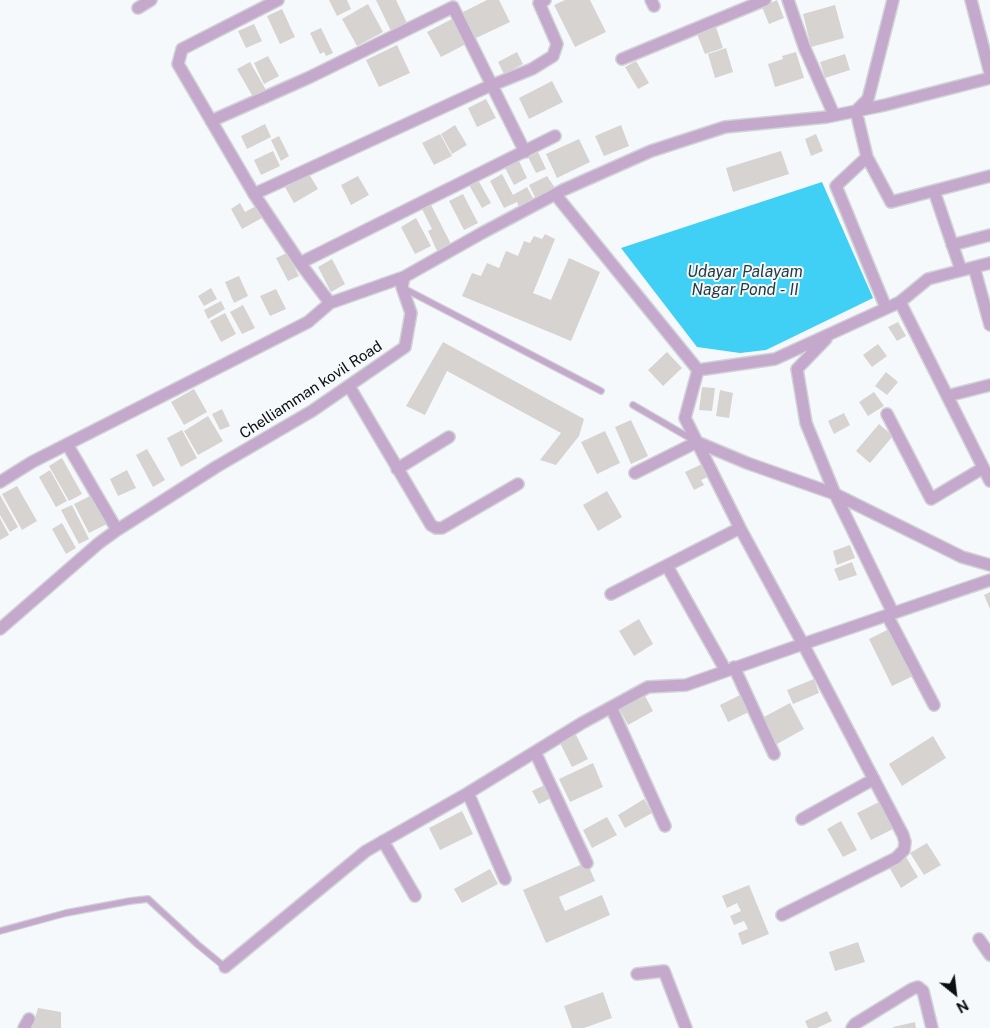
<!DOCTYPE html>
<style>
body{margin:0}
#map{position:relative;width:990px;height:1028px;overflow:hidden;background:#f6f9fc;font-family:"Public Sans",sans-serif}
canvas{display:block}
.north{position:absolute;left:930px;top:968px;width:50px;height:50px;-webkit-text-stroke:4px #f6f9fc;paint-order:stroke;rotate:151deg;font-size:14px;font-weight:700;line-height:20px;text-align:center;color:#0d0e0f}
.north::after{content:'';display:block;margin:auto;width:18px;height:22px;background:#0d0e0f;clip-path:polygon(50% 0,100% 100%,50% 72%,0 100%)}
</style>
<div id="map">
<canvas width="990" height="1028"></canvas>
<div class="north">N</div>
</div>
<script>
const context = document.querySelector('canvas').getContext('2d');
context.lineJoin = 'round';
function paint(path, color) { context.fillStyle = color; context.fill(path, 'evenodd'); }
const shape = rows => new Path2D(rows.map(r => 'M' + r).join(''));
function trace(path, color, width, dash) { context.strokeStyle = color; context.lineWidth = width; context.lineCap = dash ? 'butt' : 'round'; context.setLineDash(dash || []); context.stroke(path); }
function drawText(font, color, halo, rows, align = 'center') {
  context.font = font + ' "Public Sans",sans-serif'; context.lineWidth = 4; context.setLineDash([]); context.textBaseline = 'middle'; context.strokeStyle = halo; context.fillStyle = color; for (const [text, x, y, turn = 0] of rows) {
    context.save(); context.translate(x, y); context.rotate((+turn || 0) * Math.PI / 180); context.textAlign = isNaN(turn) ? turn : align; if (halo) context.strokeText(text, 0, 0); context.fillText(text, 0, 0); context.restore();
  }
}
const water = shape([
 [822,182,873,298,766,350,740,353,697,347,621,248]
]);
const building = shape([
 [329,0,347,0,351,9,337,16],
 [376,0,396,0,407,23,391,31],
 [487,0,499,0,510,22,474,39,461,13],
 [565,0,590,0,606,32,575,47,554,5],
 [777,0,784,18,769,24,762,7],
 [368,4,383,32,357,46,342,19],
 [835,5,844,38,811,47,803,14],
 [282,9,295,37,280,44,267,16],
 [452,19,466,44,441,57,427,32],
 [254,24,262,41,246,48,238,31],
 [716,27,723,48,705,54,697,34],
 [321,28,333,53,326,56,324,52,320,54,310,33],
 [397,45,410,73,379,87,366,60],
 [726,48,733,72,715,78,708,54],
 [517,52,523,64,504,74,498,62],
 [796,52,804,78,775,87,768,64,783,59,782,56],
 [845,54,850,70,825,78,820,62],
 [268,56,279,76,264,84,254,63],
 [636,61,649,83,638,89,625,67],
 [250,62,266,90,253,97,237,69],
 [552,81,563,102,529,119,519,98],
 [486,99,496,118,477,127,468,108],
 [265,124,271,137,247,149,241,136],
 [455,125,467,145,452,154,441,134],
 [621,125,629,146,604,156,595,136],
 [440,134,452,156,434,165,422,143],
 [816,134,823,151,811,156,805,139],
 [279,136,289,156,281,161,271,140],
 [579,139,590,162,557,178,546,154],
 [273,151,280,166,261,175,254,160],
 [781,151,789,174,733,192,726,168],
 [538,152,546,169,536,173,528,157],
 [518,159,527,178,514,185,504,166],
 [309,174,318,189,294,203,285,187],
 [502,174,513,195,527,187,534,200,519,207,517,202,504,208,490,181],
 [358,176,369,195,351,205,341,185],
 [547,176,555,188,536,199,529,185],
 [478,180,491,203,482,208,469,185],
 [463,194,478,223,464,230,449,201],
 [240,203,245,212,256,206,262,218,242,229,231,209],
 [430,203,452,246,438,253,428,231,432,229,421,207],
 [416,218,431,246,415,254,401,227],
 [545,234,555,239,533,293,551,300,569,258,600,272,571,341,462,296,472,273,481,276,487,263,499,268,506,251,518,256,524,241,530,243,534,236,542,239],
 [287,253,299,276,288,281,276,258],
 [332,259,345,284,331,292,318,267],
 [239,276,248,296,234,303,225,282],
 [211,288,217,299,204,306,198,296],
 [276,289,286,309,270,316,260,296],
 [221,301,225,309,208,319,204,310],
 [243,305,255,328,242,334,230,312],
 [225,313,236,334,221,342,210,321],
 [898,322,906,336,897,341,888,327],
 [443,342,584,419,579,436,556,465,540,460,561,433,447,371,425,415,406,406],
 [878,344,887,356,872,367,863,355],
 [667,352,682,368,663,386,648,370],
 [886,372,898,382,887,395,875,386],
 [702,387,715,388,712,411,699,410],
 [194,389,207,412,184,425,171,402],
 [720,390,733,393,729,418,716,416],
 [874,392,884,406,868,416,859,402],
 [222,409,230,426,220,430,212,414],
 [844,413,850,425,834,434,828,421],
 [208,416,223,441,198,455,184,431],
 [631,420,648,456,631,464,615,427],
 [879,424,893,436,870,463,856,451],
 [182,430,197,458,181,467,167,438],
 [605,431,620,463,597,474,581,442],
 [147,449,165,480,153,487,136,455],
 [62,458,82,494,69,501,49,466],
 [704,463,710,476,701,480,704,485,694,490,685,472],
 [50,470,67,501,56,507,39,477],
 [127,470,136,488,118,496,110,479],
 [17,486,37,521,22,530,2,494],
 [607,491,622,517,598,531,583,505],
 [94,494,109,523,89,533,74,504],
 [0,495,18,527,10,532,0,515],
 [72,505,89,539,79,544,61,510],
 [0,518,9,535,0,540],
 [62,523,76,548,66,554,52,529],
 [850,545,855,558,837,565,833,551],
 [852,562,857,575,839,581,834,569],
 [990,592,990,609,984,595],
 [639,619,653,644,634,656,619,631],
 [891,628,913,676,892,686,869,639],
 [814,679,819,693,793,704,787,690],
 [644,694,653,711,628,725,619,708],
 [742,694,751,711,728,722,720,705],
 [790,703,804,729,777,744,762,718],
 [575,733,588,759,572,767,559,741],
 [933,736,946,758,902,786,889,764],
 [593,763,603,787,570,802,559,779],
 [549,783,555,796,539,804,532,791],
 [644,799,652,813,625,828,618,815],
 [879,802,893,829,871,840,857,813],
 [462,811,473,834,440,850,429,828],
 [607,817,617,835,592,848,583,830],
 [841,821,857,850,843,857,827,829],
 [927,843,941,865,924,875,910,853],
 [906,857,918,877,901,888,889,867],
 [587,862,595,881,559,897,565,911,602,895,610,915,546,943,523,890],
 [490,869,498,884,462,903,454,889],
 [749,885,769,934,742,945,738,933,748,929,744,921,734,925,730,916,741,911,737,903,727,908,722,896],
 [858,942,865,962,835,971,829,952],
 [603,992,612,1018,584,1028,572,1028,564,1006],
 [38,1008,61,1012,61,1028,32,1028],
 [827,1011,832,1021,817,1028,808,1028,805,1021],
 [915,1022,916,1028,893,1028,893,1027]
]);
const service = shape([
 [403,288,601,391],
 [633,405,695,441],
 [0,931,66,913,130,901,148,899,197,944,225,967]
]);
const minor = shape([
 [278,0,182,49,178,64,254,194,300,263,330,303,404,277],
 [651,0,654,6],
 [788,0,805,49,834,115],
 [971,0,990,73],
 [138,8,151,0],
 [622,59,765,0],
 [856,111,867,157,836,186,886,308],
 [856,111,868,99,893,0],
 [211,121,308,78,453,7,525,152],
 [867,157,891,202,990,176],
 [934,191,961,270],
 [254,194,485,88,532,69,553,56,557,44,539,3,545,0],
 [555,194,698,370],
 [952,245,990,235],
 [300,263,555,136],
 [974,267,990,325],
 [900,302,928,279,990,263],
 [826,339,797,369,806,423,835,494,893,613],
 [349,386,431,525,436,528,442,528,518,484],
 [947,396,990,385],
 [887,414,931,499,983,468],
 [67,444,117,530],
 [397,469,449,437],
 [635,473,697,442,747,463,835,494,962,557,990,565],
 [990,481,900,302,775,359,698,370,685,418,740,528,803,644,990,580],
 [0,482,32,462,308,322,330,303],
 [667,566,726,671],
 [611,594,740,528],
 [887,615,934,705],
 [0,629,99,543,117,530,216,467,312,411,405,347,411,313,402,287,404,277,482,233,563,190,651,151,725,127,827,117,885,105,990,78],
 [734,667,774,754],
 [611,707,665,826],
 [535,752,587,863],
 [468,793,505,879],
 [802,819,874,779],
 [383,841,415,896],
 [979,939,990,955],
 [225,967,366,851,468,793,582,723,648,687,686,685,803,644,903,835,905,842,904,850,896,858,782,915],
 [637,974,664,971,686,1028],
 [24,1028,29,1019],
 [852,1028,855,1024,912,989,918,987,923,991,932,1028]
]);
const streetNames = [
 ["Chelliamman kovil Road",311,390,-33]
];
const waterNames = [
 ["Udayar Palayam",745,272],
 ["Nagar Pond - II",745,290]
];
paint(water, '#40cff5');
paint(building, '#d6d3d0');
trace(service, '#d1d3d6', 8);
trace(minor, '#d1d3d6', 14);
trace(service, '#c4a9cd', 5.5);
trace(minor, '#c4a9cd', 11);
drawText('15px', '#0d0e0f', '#f6f9fc', streetNames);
drawText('italic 16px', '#233b42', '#f6f9fc', waterNames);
</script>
